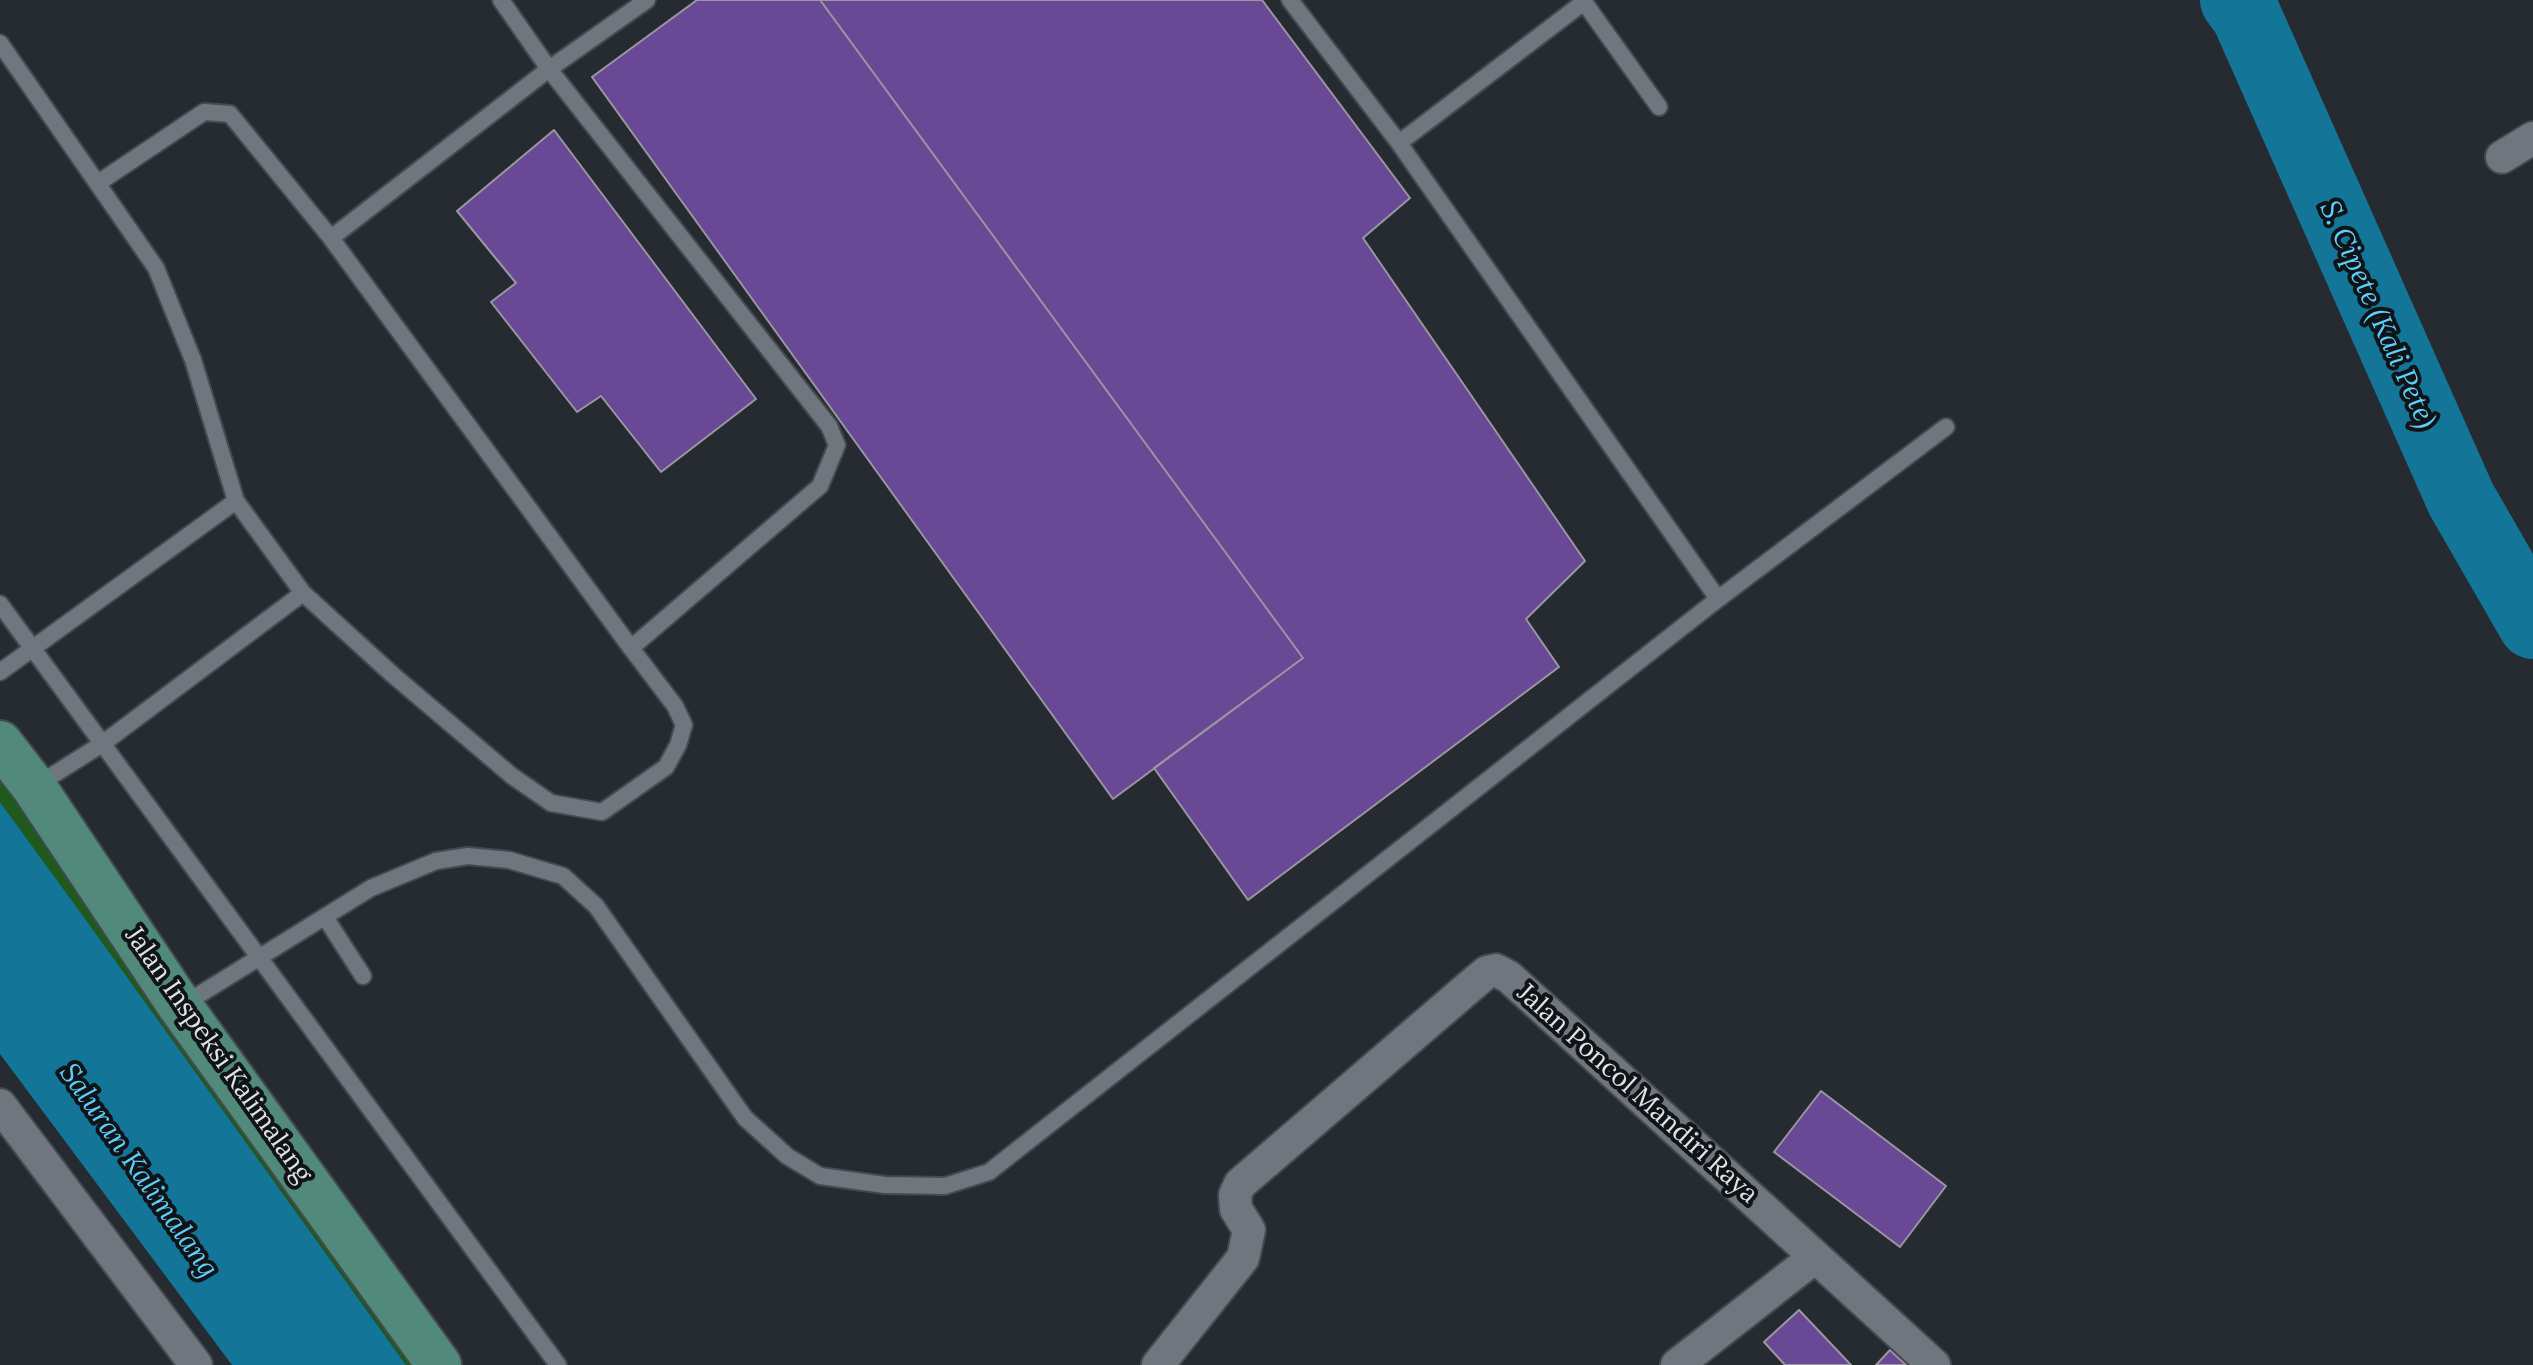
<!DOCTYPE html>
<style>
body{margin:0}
canvas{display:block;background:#262b32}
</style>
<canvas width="2533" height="1365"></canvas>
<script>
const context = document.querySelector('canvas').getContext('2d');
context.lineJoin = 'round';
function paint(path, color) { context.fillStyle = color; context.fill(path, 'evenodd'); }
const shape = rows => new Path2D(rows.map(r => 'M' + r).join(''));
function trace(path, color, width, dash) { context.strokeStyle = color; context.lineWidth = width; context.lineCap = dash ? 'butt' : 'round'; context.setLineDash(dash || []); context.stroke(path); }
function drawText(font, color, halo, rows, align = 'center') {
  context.font = font + ' Lora,serif'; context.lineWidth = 8; context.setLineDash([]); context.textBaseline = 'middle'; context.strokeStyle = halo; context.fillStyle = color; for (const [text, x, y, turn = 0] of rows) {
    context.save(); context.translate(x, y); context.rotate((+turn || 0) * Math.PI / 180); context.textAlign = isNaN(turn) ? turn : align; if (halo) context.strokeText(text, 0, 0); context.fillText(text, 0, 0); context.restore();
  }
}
const green = shape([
 [0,743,439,1365,406,1365,0,802]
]);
const water = shape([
 [0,802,88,923,406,1365,232,1365,0,1054]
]);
const river = shape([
 [2235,0,2246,15,2461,499,2533,624]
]);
const building = shape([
 [697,0,820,0,1303,658,1113,799,592,77,697,0],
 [820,0,1262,0,1410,198,1363,238,1585,561,1526,619,1559,667,1248,900,1154,768,1303,658,820,0],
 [554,130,756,399,661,472,601,396,577,412,491,302,516,283,457,211,554,130],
 [1821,1091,1946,1186,1900,1247,1774,1152,1821,1091],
 [1799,1310,1851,1365,1785,1365,1764,1342,1799,1310],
 [1890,1350,1906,1365,1876,1365,1890,1350]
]);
const lane = shape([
 [1290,0,1399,143],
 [1584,2,1659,107],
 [0,43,156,268,193,360,236,501,303,593],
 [98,183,204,112,230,114,331,238,631,648],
 [331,238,549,69,647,0],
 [1718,599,1946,427],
 [0,604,558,1365],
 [0,672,236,501],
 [34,787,102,744,303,593,393,675,512,776,551,803,602,812,666,767,678,745,684,725,675,706,631,648,820,486,837,445,829,426,549,69,501,0],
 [325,917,363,976],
 [181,1006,371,888,436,861,468,856,509,860,563,876,596,906,745,1118,787,1156,820,1176,885,1185,945,1186,989,1172,1718,599,1399,143,1584,2,1583,0]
]);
const street = shape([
 [2502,157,2533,138],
 [0,1105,196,1365],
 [1158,1365,1243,1258,1249,1230,1236,1209,1235,1195,1240,1184,1475,982,1487,972,1496,970,1509,977,1934,1365],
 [1677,1365,1815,1257]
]);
const primary = shape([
 [0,743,34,787,180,1006,439,1365]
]);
const streetNames = [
 ["Jalan Inspeksi Kalimalang",218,1055,55],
 ["Jalan Poncol Mandiri Raya",1637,1094,42]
];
const waterNames = [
 ["S. Cipete (Kali Pete)",2377,315,66],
 ["Saluran Kalimalang",138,1171,55]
];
paint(green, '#1f591c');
paint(water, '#137597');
trace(river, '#137597', 70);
paint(building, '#694995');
trace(building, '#9a97a0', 2);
trace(lane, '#454a4f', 20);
trace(street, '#454a4f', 36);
trace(primary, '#454a4f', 48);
trace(lane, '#70767e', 16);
trace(street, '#70767e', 32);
trace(primary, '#518a7b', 44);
drawText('26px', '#dfe2e7', '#111417', streetNames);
drawText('italic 28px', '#5dcffd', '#111417', waterNames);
</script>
